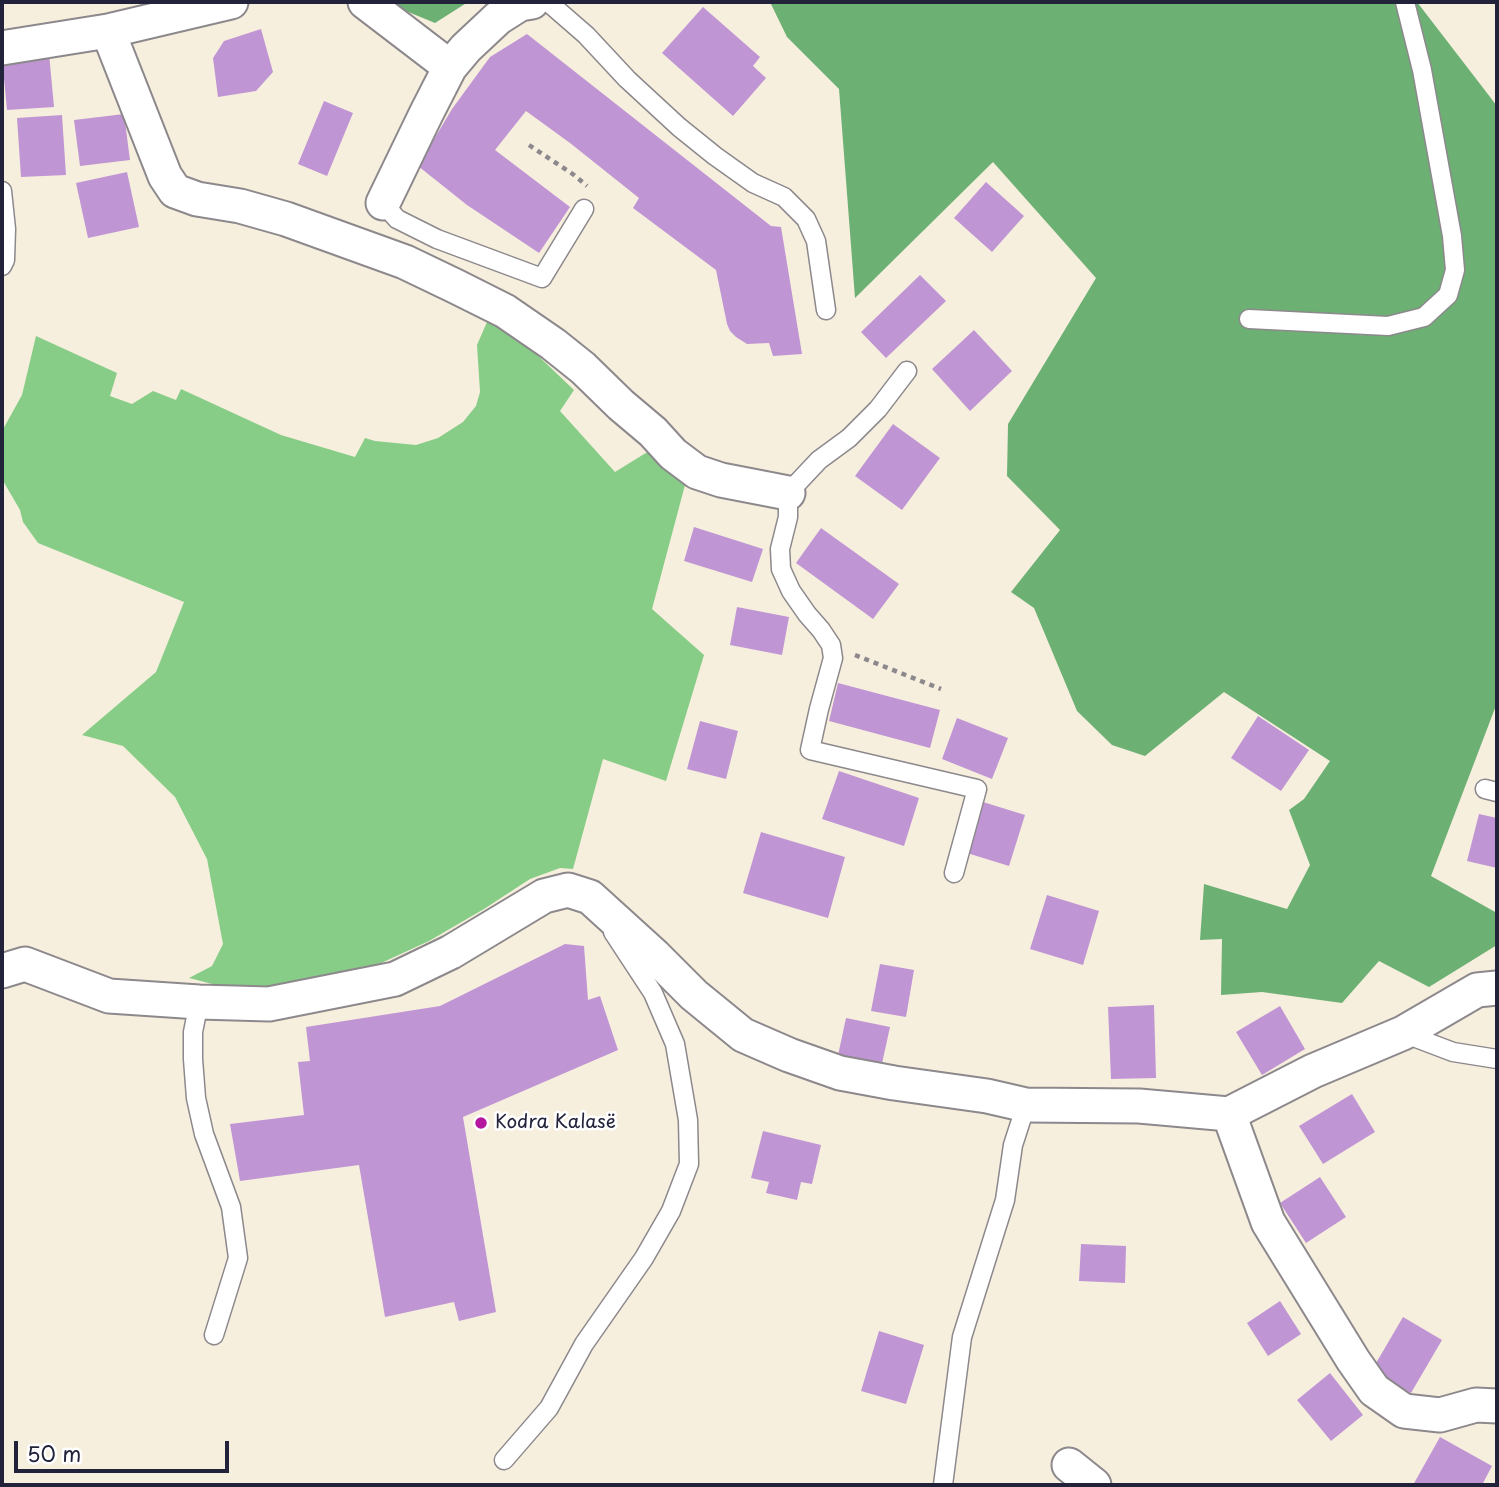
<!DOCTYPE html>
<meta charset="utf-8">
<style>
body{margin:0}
#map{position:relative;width:1499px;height:1487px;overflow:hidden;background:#f7efde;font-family:"Playpen Sans",sans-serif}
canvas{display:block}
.frame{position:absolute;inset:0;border:4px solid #22223b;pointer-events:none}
.scale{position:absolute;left:14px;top:1441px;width:215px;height:32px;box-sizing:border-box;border:4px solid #22223b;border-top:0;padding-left:9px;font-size:21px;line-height:24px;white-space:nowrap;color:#22223b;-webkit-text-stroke:5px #fff;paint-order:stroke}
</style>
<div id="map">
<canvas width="1499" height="1487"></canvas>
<div class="frame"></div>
<div class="scale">50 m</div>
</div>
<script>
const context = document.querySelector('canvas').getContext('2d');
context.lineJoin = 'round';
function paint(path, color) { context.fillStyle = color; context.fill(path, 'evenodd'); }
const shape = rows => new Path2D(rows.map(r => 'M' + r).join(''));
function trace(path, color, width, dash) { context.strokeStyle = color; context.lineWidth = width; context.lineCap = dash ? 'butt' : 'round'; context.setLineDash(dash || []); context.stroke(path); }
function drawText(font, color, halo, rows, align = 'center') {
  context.font = font + ' "Playpen Sans",sans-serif'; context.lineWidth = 5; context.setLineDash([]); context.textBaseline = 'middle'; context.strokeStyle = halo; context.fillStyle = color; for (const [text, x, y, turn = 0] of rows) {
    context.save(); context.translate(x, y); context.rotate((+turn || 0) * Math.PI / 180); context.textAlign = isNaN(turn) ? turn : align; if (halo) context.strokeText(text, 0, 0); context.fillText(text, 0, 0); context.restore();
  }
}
const green = shape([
 [487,322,506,331,531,349,574,390,560,411,615,472,649,451,685,485,652,609,704,655,666,781,603,759,573,869,560,868,530,879,484,909,429,941,379,964,264,994,232,989,189,978,212,966,223,944,207,859,175,797,123,746,82,735,156,672,184,602,38,543,23,522,20,510,2,479,2,431,22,395,36,336,117,373,110,396,132,404,153,391,176,400,181,389,281,435,355,457,365,438,375,441,416,445,438,438,463,422,476,406,480,392,477,345]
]);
const forest = shape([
 [391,2,468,2,435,23,401,9],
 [770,2,1417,2,1497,106,1497,703,1431,876,1497,913,1497,945,1429,987,1379,961,1342,1003,1262,992,1221,995,1222,939,1200,940,1204,884,1287,909,1310,865,1289,810,1304,799,1330,761,1224,692,1145,756,1112,745,1077,711,1034,608,1011,592,1060,530,1007,476,1008,424,1096,278,993,162,855,298,839,89,787,37]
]);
const building = shape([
 [703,7,760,57,753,66,766,78,733,116,662,53],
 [261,29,273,72,256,91,218,97,213,58,224,41],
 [527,34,771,226,781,227,802,354,773,356,769,343,747,344,736,337,730,331,727,324,716,270,633,208,639,198,570,143,526,111,495,150,570,207,539,253,467,205,418,166,452,109,490,57],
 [49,53,54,107,7,110,2,57],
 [324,101,353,113,327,176,298,164],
 [124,114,130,160,80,166,74,120],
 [62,115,66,175,21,177,17,118],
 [127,172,139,227,88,238,76,183],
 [986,182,1024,216,992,252,954,218],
 [920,275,946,301,886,358,861,332],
 [974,330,1012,371,970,411,932,369],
 [893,424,940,458,902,510,855,476],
 [694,527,763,549,752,582,684,561],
 [821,528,899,584,873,619,796,563],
 [737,607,789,617,782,655,730,645],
 [838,683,940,710,930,748,829,721],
 [1258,716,1309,750,1281,791,1231,758],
 [957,718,1008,738,992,779,942,759],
 [700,721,738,731,726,779,687,769],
 [839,771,919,798,904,846,822,819],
 [983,802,1025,815,1009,866,967,853],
 [1479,814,1497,818,1497,868,1467,861],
 [761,832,845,857,828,918,743,893],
 [1047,895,1099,911,1083,965,1030,949],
 [565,944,584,946,588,1000,600,996,618,1050,463,1117,496,1312,459,1321,454,1302,385,1317,359,1165,240,1181,230,1124,304,1115,298,1062,310,1061,306,1027,440,1006],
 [880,964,914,970,906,1017,871,1011],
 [1154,1005,1156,1078,1111,1079,1108,1007],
 [1280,1006,1305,1049,1262,1075,1236,1032],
 [846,1018,890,1027,881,1068,837,1060],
 [1352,1094,1375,1132,1323,1164,1299,1126],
 [763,1131,821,1145,812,1184,801,1182,797,1200,766,1193,769,1182,751,1178],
 [1320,1177,1346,1217,1306,1243,1280,1203],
 [1081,1244,1126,1246,1125,1283,1079,1281],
 [1280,1301,1301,1334,1268,1356,1247,1323],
 [1403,1317,1442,1340,1411,1393,1372,1370],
 [879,1331,924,1345,906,1404,861,1391],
 [1330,1373,1363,1415,1331,1441,1297,1400],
 [1440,1437,1492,1466,1482,1485,1413,1485]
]);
const path = shape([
 [529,145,574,175,587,186],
 [855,655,941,689]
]);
const service = shape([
 [548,2,586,35,627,79,679,127,715,156,753,183,784,197,806,219,816,241,826,310],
 [2,191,6,229,5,260,2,266],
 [383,203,397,219,437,239,542,278,584,209],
 [1249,319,1388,326,1424,317,1448,295,1455,270,1452,236,1422,70,1405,2],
 [907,371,878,409,849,438,819,460,788,493,788,517,780,549,781,569,791,591,807,614,821,630,831,645,833,658,819,709,810,750,977,789,954,873],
 [1485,789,1497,792],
 [199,1002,193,1032,193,1059,196,1098,204,1134,231,1207,238,1258,214,1335],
 [1403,1033,1453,1052,1497,1059],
 [504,1460,549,1408,584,1344,644,1258,671,1211,689,1164,688,1120,675,1044,653,993,613,932],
 [943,1485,962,1337,1005,1200,1013,1145,1026,1105]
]);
const minor = shape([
 [365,2,450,67],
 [108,31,165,176,175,191,197,199,240,206,286,219,405,262,455,286,505,311,553,344,583,368,621,405,653,432,673,454,697,472,721,480,788,493],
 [2,48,108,31,231,2],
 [383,203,426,114,450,67,466,48,498,18,520,4,532,2],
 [2,971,25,964,109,996,199,1002,269,1004,395,979,451,952,544,896,568,890,590,897,655,956,694,995,743,1035,789,1055,840,1073,894,1083,987,1096,1026,1105,1139,1106,1229,1114,1313,1071,1403,1033,1477,990,1497,988],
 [1229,1114,1268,1222,1353,1360,1374,1390,1404,1411,1440,1415,1476,1405,1497,1406],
 [1069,1465,1094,1485]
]);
const markers = [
 [481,1123,7,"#b5179e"]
];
const poiNames = [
 ["Kodra Kalasë",495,1123]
];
paint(green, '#87cd87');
paint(forest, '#6db074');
paint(building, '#c095d4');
trace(service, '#8c888c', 21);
trace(minor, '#8c888c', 37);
trace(path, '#8c888c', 4.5, [5, 5]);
trace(service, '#fff', 18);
trace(minor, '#fff', 33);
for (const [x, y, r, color] of markers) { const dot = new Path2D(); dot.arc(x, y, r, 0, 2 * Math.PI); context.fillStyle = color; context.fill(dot); trace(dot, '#fff', 2.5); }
drawText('19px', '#22223b', '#fff', poiNames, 'left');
</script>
